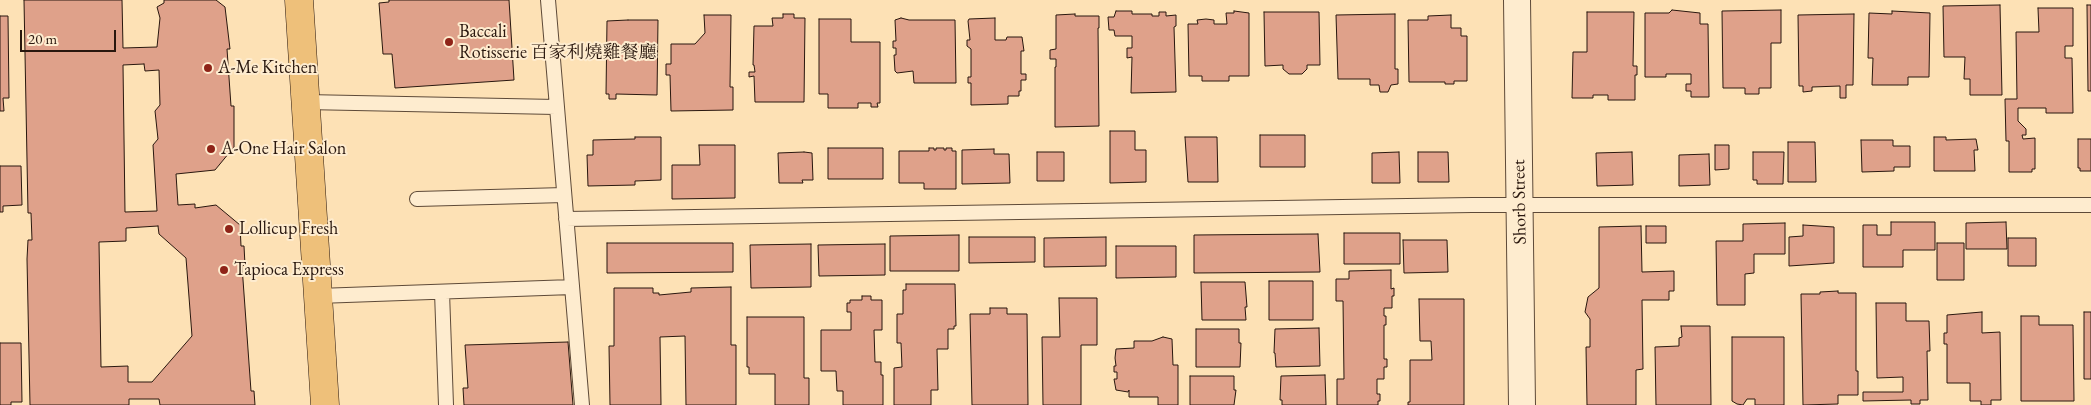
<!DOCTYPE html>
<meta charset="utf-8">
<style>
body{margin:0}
#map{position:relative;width:2091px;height:405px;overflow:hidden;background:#fde1b5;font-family:"EB Garamond",serif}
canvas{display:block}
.scale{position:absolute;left:20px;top:30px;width:96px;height:22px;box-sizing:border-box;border:2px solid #29170e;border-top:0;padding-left:6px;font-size:15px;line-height:18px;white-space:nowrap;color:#29170e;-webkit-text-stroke:4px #feeccf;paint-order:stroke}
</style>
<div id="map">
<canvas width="2091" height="405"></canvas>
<div class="scale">20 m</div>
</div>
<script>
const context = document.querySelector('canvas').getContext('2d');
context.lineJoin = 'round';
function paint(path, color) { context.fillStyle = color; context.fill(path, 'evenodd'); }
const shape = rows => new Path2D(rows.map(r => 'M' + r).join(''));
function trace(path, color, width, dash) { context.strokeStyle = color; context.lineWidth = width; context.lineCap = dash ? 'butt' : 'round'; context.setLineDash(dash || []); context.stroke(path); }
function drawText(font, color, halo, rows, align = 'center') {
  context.font = font + ' "EB Garamond","Noto Serif SC",serif'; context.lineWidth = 4; context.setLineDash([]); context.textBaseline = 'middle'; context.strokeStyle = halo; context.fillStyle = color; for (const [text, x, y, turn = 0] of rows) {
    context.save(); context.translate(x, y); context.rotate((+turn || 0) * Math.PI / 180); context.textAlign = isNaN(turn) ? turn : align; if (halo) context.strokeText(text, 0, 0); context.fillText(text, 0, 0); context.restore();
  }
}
const building = shape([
 [24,0,122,0,123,48,157,47,160,18,157,7,164,3,164,0,216,0,225,7,230,49,227,49,231,106,234,106,234,147,215,170,176,174,178,205,195,204,195,208,216,205,240,225,241,246,244,246,245,265,242,266,251,391,254,391,255,405,160,405,159,399,129,399,129,405,30,405,27,259,28,240,32,240,31,213,28,213,24,0],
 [144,64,145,71,159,70,160,105,155,111,158,139,153,145,157,211,125,212,123,65,144,64],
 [158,226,159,234,186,258,192,336,152,382,128,382,128,366,101,367,99,242,126,241,126,228,158,226],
 [389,0,509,0,514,80,395,88,392,54,383,54,379,3,389,2,389,0],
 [2000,5,2002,95,1970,95,1970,79,1964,79,1965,57,1944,57,1943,6,2000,5],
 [2087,5,2091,5,2091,91,2088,91,2087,5],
 [2038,8,2073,8,2073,46,2065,46,2065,58,2072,58,2073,113,2046,113,2046,108,2018,108,2018,121,2026,129,2026,135,2022,135,2023,139,2035,138,2035,169,2032,169,2032,172,2009,172,2009,141,2006,141,2005,99,2017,99,2016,32,2039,32,2038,8],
 [1672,10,1700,13,1700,24,1708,24,1709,97,1691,97,1691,91,1686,91,1686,84,1691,84,1691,74,1666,74,1666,77,1645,77,1645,13,1669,13,1672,10],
 [1781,10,1781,43,1771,43,1771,88,1759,88,1759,94,1745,94,1745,88,1723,88,1722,11,1781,10],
 [1116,11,1132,11,1132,14,1152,14,1152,16,1159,16,1159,12,1166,12,1166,16,1176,15,1176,26,1174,27,1176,92,1131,93,1132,57,1127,58,1127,48,1132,48,1132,36,1115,36,1114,30,1109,30,1108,17,1114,17,1116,11],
 [1234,11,1249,13,1249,76,1229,76,1229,81,1202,81,1202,76,1189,76,1188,24,1198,24,1197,20,1206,19,1214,20,1214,24,1227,24,1226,13,1234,13,1234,11],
 [1892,11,1930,13,1929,77,1908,77,1908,85,1872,85,1873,58,1868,58,1869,13,1892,14,1892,11],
 [1264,12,1319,12,1320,65,1307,65,1307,69,1302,74,1289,74,1283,69,1283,65,1265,66,1264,12],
 [1587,12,1634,12,1633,66,1637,66,1637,75,1635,75,1635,100,1608,100,1608,95,1593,95,1593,98,1572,98,1573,52,1587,52,1587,12],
 [783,14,794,14,794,18,805,18,804,102,755,102,754,76,749,77,749,72,755,72,754,65,753,65,754,26,773,26,772,18,783,18,783,14],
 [1075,14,1075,16,1099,16,1099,28,1098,28,1099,126,1055,127,1055,67,1056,67,1056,59,1050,59,1050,50,1056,49,1056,15,1075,14],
 [1395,14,1395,69,1398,69,1398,84,1391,85,1388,92,1380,92,1379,85,1370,85,1370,79,1338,79,1336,15,1395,14],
 [1854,14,1853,85,1846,85,1846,98,1840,98,1840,86,1812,87,1812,91,1803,92,1803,86,1799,86,1798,15,1854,14],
 [704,15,731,15,730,87,733,87,733,110,671,111,670,75,666,75,666,64,671,64,671,44,695,44,705,33,704,15],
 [1451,15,1451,28,1461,28,1461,36,1467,36,1467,81,1454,81,1454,84,1445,84,1445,82,1409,82,1408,20,1428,20,1428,16,1451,15],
 [0,16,8,16,9,98,3,98,4,111,0,111,0,16],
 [901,18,909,20,955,20,956,83,914,83,913,71,897,73,895,71,894,55,896,55,896,48,893,48,893,41,896,41,895,20,901,18],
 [995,18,995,40,1006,40,1007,37,1022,37,1024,51,1021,51,1021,74,1026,74,1026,80,1021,80,1021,91,1019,91,1019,96,1008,96,1008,104,971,105,971,83,968,83,968,77,971,77,971,49,967,46,967,40,970,40,968,21,969,19,995,18],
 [819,19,851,19,851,42,880,42,880,103,877,103,878,107,871,107,871,103,858,103,858,108,828,108,828,94,819,94,819,19],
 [628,20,658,20,657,95,616,94,616,99,609,99,609,94,606,94,607,21,628,20],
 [1110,131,1135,131,1135,150,1146,150,1146,182,1110,183,1110,131],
 [1260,135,1305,135,1305,167,1260,167,1260,135],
 [635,137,661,137,661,180,635,181,635,185,588,186,587,155,593,155,593,140,635,139,635,137],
 [1185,137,1217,137,1218,182,1188,182,1185,137],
 [1934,137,1946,137,1946,140,1976,139,1978,150,1974,150,1975,171,1934,171,1934,137],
 [2078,139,2091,139,2091,171,2080,171,2080,168,2078,168,2078,139],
 [1861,140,1893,140,1893,146,1910,146,1910,167,1894,167,1894,171,1862,172,1861,140],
 [1788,142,1815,142,1816,182,1788,182,1788,142],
 [699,145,735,145,735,198,672,199,672,165,700,165,699,145],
 [1715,145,1729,145,1729,169,1715,170,1715,145],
 [828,148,883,148,883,179,828,179,828,148],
 [929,148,934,148,934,150,936,150,936,148,944,148,944,150,946,150,946,148,952,148,952,151,956,151,956,189,924,189,924,183,899,183,899,151,929,151,929,148],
 [994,149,994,154,1009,154,1010,183,962,184,962,150,994,149],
 [804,152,812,153,813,180,802,180,803,183,779,183,778,153,804,152],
 [1037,152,1064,152,1064,181,1037,181,1037,152],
 [1399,152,1400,183,1372,183,1372,153,1399,152],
 [1418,152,1448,152,1449,182,1418,182,1418,152],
 [1632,152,1633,185,1597,186,1596,153,1632,152],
 [1753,152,1784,152,1783,184,1757,184,1757,180,1753,180,1753,152],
 [1709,154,1710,185,1679,186,1679,155,1709,154],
 [0,166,21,166,22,205,3,206,3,212,0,212,0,166],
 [1891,222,1935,222,1935,250,1903,250,1903,267,1863,267,1863,225,1877,225,1877,235,1891,235,1891,222],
 [2006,222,2007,249,1966,249,1966,223,2006,222],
 [1785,223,1785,254,1754,254,1754,273,1745,274,1745,305,1717,305,1716,241,1743,241,1743,224,1785,223],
 [1803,225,1834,227,1834,263,1789,266,1789,237,1803,236,1803,225],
 [1641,226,1642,272,1674,271,1674,291,1669,291,1669,300,1642,300,1643,369,1636,370,1636,405,1587,405,1586,347,1590,347,1590,319,1585,312,1588,297,1599,288,1599,227,1641,226],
 [1646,226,1666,226,1666,243,1646,243,1646,226],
 [1344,233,1400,233,1400,264,1344,264,1344,233],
 [1318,234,1320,272,1194,273,1194,235,1318,234],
 [959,235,959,271,890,271,890,236,959,235],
 [969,237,1035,237,1035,262,969,263,969,237],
 [1106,237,1106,266,1044,267,1044,238,1106,237],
 [2008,238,2036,238,2036,266,2008,266,2008,238],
 [1403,240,1447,240,1448,272,1404,273,1403,240],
 [607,243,733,243,733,272,607,273,607,243],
 [1937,243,1964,243,1964,280,1937,280,1937,243],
 [811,244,811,287,751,288,750,245,811,244],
 [885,244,885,275,819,276,818,245,885,244],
 [1116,246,1176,246,1176,277,1116,278,1116,246],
 [1391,270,1391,289,1394,288,1394,296,1392,296,1392,308,1384,308,1384,316,1386,316,1386,325,1384,325,1384,359,1387,359,1387,367,1384,367,1384,379,1377,379,1377,394,1380,394,1380,401,1378,401,1378,405,1337,405,1337,379,1344,379,1343,301,1336,301,1336,279,1349,279,1349,271,1391,270],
 [1269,281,1313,281,1313,320,1269,320,1269,281],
 [1201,282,1245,282,1247,307,1245,307,1246,320,1202,320,1201,282],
 [906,284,955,284,956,326,954,326,954,329,948,329,948,349,937,349,938,390,931,390,931,405,894,405,894,368,902,367,901,343,897,343,897,314,903,314,903,290,906,290,906,284],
 [731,287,731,345,736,345,736,405,686,405,685,336,660,337,661,405,610,405,609,346,614,346,614,288,653,288,653,293,659,293,659,295,691,292,691,288,731,287],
 [1838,291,1838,293,1856,293,1856,371,1858,371,1858,395,1838,395,1838,404,1803,405,1801,294,1820,294,1820,292,1838,291],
 [862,296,871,296,871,300,882,300,882,330,874,330,875,362,881,362,881,375,883,375,883,405,843,405,843,391,837,391,836,371,821,371,821,330,851,330,851,312,847,312,847,303,850,303,850,300,862,300,862,296],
 [1059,298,1097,298,1097,345,1081,345,1081,405,1043,405,1042,337,1060,337,1059,298],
 [1419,299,1464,299,1464,405,1408,405,1408,402,1410,402,1410,360,1432,360,1431,341,1420,341,1419,299],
 [1876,303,1906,303,1906,321,1929,321,1930,351,1927,351,1928,400,1920,400,1920,404,1911,404,1911,400,1863,401,1863,392,1903,392,1903,377,1877,378,1876,303],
 [990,308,1007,308,1007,314,1027,314,1028,405,972,405,970,314,990,314,990,308],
 [1982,312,1982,333,2000,332,2001,400,1991,400,1991,405,1981,405,1981,401,1970,401,1970,383,1947,383,1947,344,1944,344,1944,333,1947,333,1947,315,1982,312],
 [2084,312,2091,312,2091,379,2084,379,2084,312],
 [2021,316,2039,316,2039,325,2073,325,2074,401,2021,401,2021,316],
 [747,317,804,317,804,378,809,378,809,405,775,405,775,374,749,374,749,367,747,367,747,317],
 [1681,326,1710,326,1711,405,1656,405,1655,347,1679,346,1679,338,1682,337,1681,326],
 [1319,328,1320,366,1276,367,1275,353,1274,353,1275,329,1319,328],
 [1196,329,1239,329,1239,343,1241,343,1240,367,1196,367,1196,329],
 [1163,337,1172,339,1173,365,1178,365,1178,405,1158,405,1158,397,1129,397,1129,390,1128,392,1116,390,1114,379,1117,379,1117,372,1114,372,1114,366,1116,366,1115,358,1116,349,1134,348,1134,341,1152,341,1163,337],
 [1732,337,1784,337,1784,405,1755,405,1755,399,1747,399,1743,405,1737,404,1732,401,1732,337],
 [568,342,573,405,464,405,463,388,468,388,465,345,568,342],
 [0,343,21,343,22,402,11,402,11,405,0,405,0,343],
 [1325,375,1326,405,1282,405,1282,400,1280,400,1281,376,1325,375],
 [1190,376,1234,376,1234,390,1236,390,1234,405,1190,405,1190,376]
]);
const lane = shape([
 [548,0,582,405],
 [305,102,556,107],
 [417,199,564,195],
 [566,219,1472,205,2091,205],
 [442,292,446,405],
 [318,296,572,287]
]);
const street = shape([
 [1517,0,1522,405]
]);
const primary = shape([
 [299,0,325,405]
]);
const markers = [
 [449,42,5,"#8f2418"],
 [208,68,5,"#8f2418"],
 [211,149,5,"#8f2418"],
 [229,229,5,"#8f2418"],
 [224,270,5,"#8f2418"]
];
const poiNames = [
 ["Baccali",459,32],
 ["Rotisserie 百家利燒雞餐廳",459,53],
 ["A-Me Kitchen",218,68],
 ["A-One Hair Salon",221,149],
 ["Lollicup Fresh",239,229],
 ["Tapioca Express",234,270]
];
const streetNames = [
 ["Shorb Street",1520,202,-91]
];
paint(building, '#dfa18a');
trace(building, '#29170e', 1);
trace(lane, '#5e4a38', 16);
trace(street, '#5e4a38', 28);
trace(primary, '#29170e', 29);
trace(lane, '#feeccf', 14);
trace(street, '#feeccf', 26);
trace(primary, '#eec07a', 28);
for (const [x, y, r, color] of markers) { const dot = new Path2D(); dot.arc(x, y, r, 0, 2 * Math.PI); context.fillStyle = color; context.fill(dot); trace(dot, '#feeccf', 2); }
drawText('18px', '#29170e', '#feeccf', poiNames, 'left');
drawText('18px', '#29170e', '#feeccf', streetNames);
</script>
